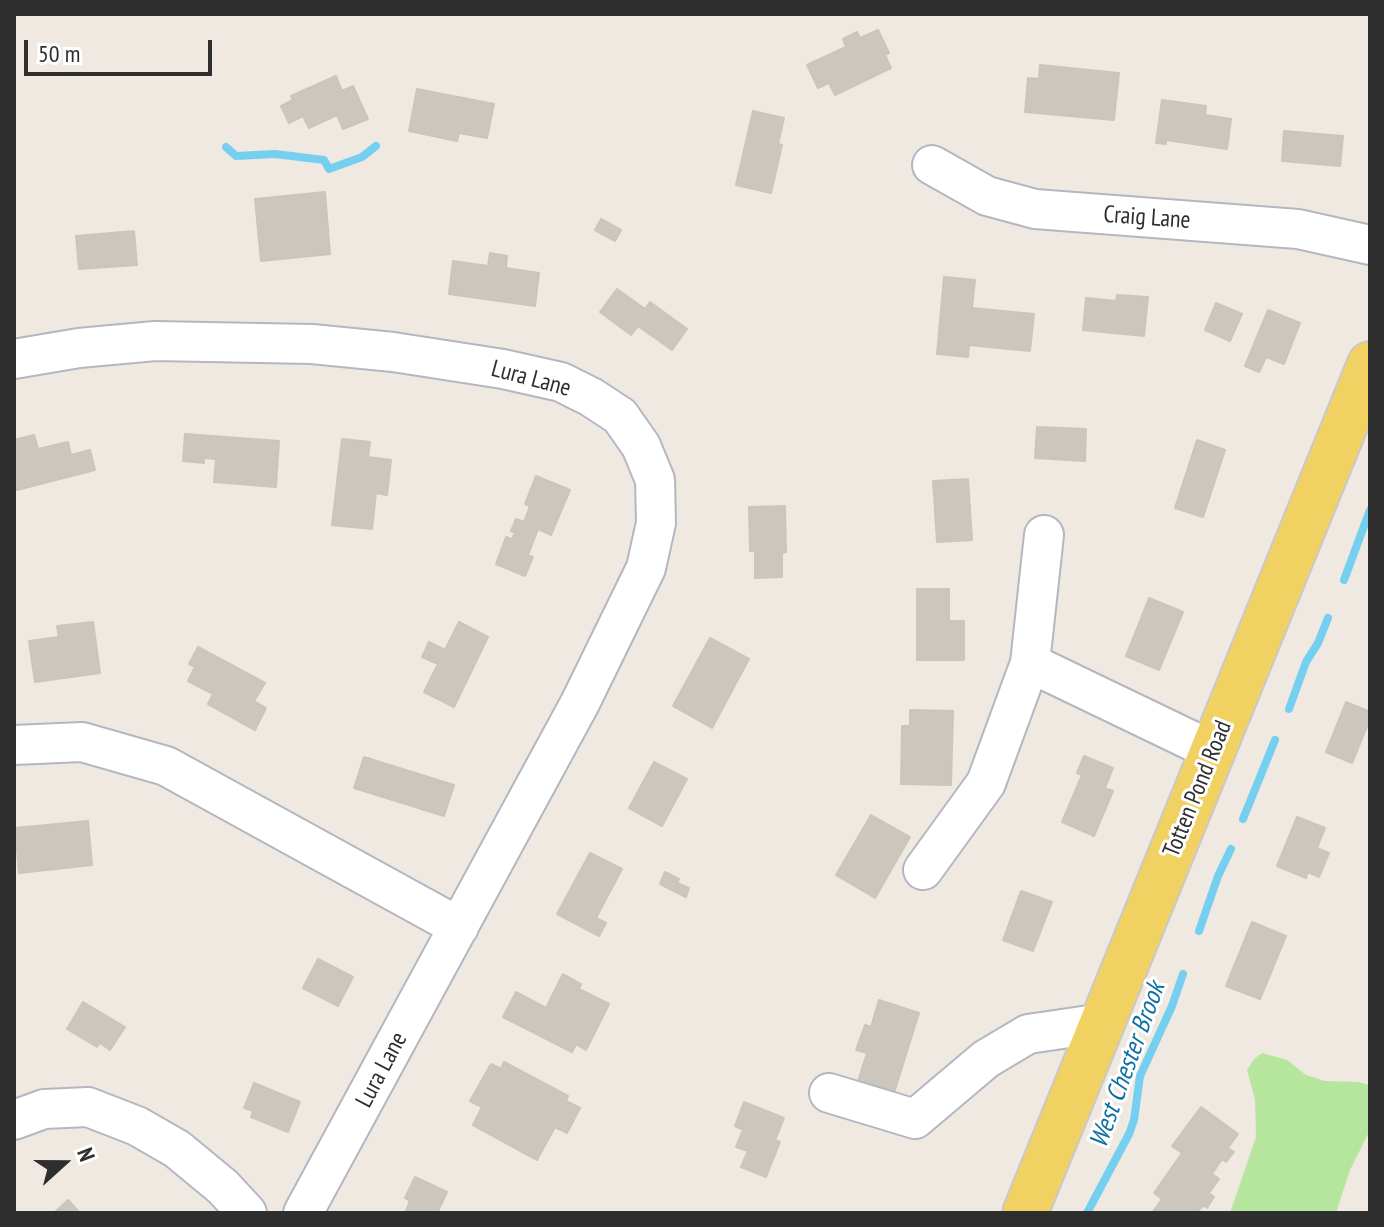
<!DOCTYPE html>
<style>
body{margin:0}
#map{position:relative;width:1384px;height:1227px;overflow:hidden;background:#efe9e1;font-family:"PT Sans Narrow",sans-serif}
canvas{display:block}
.frame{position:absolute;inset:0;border:16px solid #2e2e2e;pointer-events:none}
.north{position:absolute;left:24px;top:1123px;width:80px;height:80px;-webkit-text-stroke:6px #fff;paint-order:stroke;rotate:69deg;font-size:22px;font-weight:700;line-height:32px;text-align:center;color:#2e2e2e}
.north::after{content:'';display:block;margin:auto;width:28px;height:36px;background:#2e2e2e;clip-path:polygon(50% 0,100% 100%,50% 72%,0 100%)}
.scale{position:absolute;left:24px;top:40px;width:188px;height:36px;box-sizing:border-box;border:4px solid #2e2e2e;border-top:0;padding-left:10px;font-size:24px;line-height:28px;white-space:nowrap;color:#2e2e2e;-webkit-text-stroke:6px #fff;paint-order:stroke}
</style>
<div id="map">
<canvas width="1384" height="1227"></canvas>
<div class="frame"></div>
<div class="north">N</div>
<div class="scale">50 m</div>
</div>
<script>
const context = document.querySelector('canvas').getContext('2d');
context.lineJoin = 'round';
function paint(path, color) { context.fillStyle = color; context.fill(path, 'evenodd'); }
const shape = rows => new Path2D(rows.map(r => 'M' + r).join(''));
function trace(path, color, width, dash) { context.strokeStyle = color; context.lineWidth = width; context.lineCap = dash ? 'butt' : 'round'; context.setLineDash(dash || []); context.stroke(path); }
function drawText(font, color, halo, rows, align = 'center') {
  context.font = font + ' "PT Sans Narrow",sans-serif'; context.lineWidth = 6; context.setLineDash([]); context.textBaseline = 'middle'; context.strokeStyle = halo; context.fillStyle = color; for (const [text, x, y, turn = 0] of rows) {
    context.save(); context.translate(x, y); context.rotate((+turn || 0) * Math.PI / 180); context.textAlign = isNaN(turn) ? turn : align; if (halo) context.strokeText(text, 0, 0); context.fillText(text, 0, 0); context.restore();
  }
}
const green = shape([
 [1262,1053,1287,1060,1306,1075,1325,1081,1358,1082,1370,1085,1370,1130,1350,1170,1336,1213,1230,1213,1256,1137,1255,1099,1247,1070,1254,1059]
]);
const stream = shape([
 [226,147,236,156,275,154,324,160,329,169,362,157,376,146],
 [1344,580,1370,510],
 [1289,709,1306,662,1318,643,1328,618],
 [1243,819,1275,740],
 [1199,931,1218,876,1231,849],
 [1087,1213,1129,1134,1134,1120,1140,1076,1172,1006,1183,974]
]);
const building = shape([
 [878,30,889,53,885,55,891,68,835,95,829,83,818,88,807,65,846,47,843,39,857,32,860,38,878,30],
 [1040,65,1119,73,1114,120,1025,112,1028,78,1039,79,1040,65],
 [336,76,342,91,353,86,368,119,343,129,337,115,309,128,303,116,289,123,281,106,293,100,291,96,336,76],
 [417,89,494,104,487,138,459,133,457,141,409,131,417,89],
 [1162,100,1206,106,1205,115,1231,119,1227,149,1166,140,1166,144,1156,143,1162,100],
 [753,111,784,118,778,144,782,145,771,193,736,185,753,111],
 [1284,131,1343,136,1340,166,1282,161,1284,131],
 [325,192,330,254,261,261,255,199,325,192],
 [601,219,621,230,615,241,595,230,601,219],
 [134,231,137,265,79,269,76,236,134,231],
 [490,253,507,256,506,268,539,273,535,306,449,294,453,261,488,266,490,253],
 [944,277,975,280,972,308,1034,314,1030,351,969,345,968,357,937,354,944,277],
 [617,289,645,309,650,302,687,329,672,350,638,326,631,335,600,312,617,289],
 [1117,295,1148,297,1144,336,1083,330,1086,298,1116,301,1117,295],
 [1216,303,1242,314,1230,341,1205,330,1216,303],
 [1268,310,1300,323,1284,364,1266,357,1259,372,1245,366,1268,310],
 [1037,427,1086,429,1085,461,1035,458,1037,427],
 [185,434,279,441,276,487,214,482,216,459,204,458,204,463,183,461,185,434],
 [34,435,38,449,68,442,71,455,90,450,95,470,17,490,14,483,14,440,34,435],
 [342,439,370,442,368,457,391,460,387,495,376,493,372,529,332,525,342,439],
 [1197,440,1225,450,1203,517,1175,508,1197,440],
 [536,476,570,490,551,535,538,529,528,555,533,557,525,576,496,564,506,537,512,539,515,533,511,531,516,519,524,522,530,506,525,504,536,476],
 [968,479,972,540,937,542,933,481,968,479],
 [785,506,786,552,782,553,782,577,755,578,755,551,750,551,749,507,785,506],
 [917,589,949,589,949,621,964,621,964,660,917,660,917,589],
 [1149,598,1183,612,1159,670,1126,656,1149,598],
 [93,622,100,673,35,682,29,641,59,637,57,626,93,622],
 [459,622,488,637,454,707,424,692,438,664,422,657,429,642,445,650,459,622],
 [710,638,749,659,712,728,673,706,710,638],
 [198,647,265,683,254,701,266,708,255,730,208,704,213,694,188,681,195,667,189,664,198,647],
 [1346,702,1370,712,1370,719,1352,763,1326,752,1346,702],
 [910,710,953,711,951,785,901,784,902,726,910,726,910,710],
 [1084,756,1113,768,1105,788,1113,791,1094,836,1062,822,1082,775,1077,773,1084,756],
 [364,757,454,785,444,816,354,788,364,757],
 [654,762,687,779,662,826,629,808,654,762],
 [871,815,910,837,875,898,836,875,871,815],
 [1297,817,1325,828,1317,848,1329,853,1319,877,1308,872,1306,878,1277,866,1297,817],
 [88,821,92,865,19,873,15,828,88,821],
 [590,853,622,869,596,918,606,923,599,936,557,914,590,853],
 [665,872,679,879,677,883,689,888,686,897,660,884,665,872],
 [1021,891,1052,902,1033,951,1003,940,1021,891],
 [1252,922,1286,936,1260,999,1226,986,1252,922],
 [318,959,353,977,338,1006,303,988,318,959],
 [563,974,581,984,579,989,609,1004,586,1050,576,1044,572,1052,503,1017,516,992,546,1008,563,974],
 [879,1000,919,1013,894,1093,858,1081,867,1053,856,1050,865,1025,871,1027,879,1000],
 [83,1002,125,1027,110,1050,100,1043,97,1047,67,1029,83,1002],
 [504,1062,568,1096,566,1101,580,1108,567,1133,555,1127,537,1160,473,1125,482,1107,470,1101,491,1064,501,1069,504,1062],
 [254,1083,300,1102,288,1132,251,1117,253,1111,244,1108,254,1083],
 [744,1102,784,1118,775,1140,780,1142,766,1177,741,1167,748,1151,736,1147,743,1130,735,1126,744,1102],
 [1201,1107,1238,1134,1228,1148,1234,1152,1226,1162,1222,1159,1212,1174,1219,1179,1209,1193,1214,1197,1207,1208,1203,1205,1197,1213,1152,1213,1162,1199,1154,1193,1182,1153,1172,1146,1201,1107],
 [415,1177,447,1192,437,1213,405,1213,410,1201,405,1198,415,1177],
 [68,1200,80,1213,54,1213,68,1200]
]);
const minor = shape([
 [932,165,987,196,1035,209,1298,229,1370,245],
 [14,359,79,348,155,341,312,344,393,352,503,369,561,382,591,397,620,416,641,446,655,480,656,523,646,568,580,703,303,1213],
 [1030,663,1044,535],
 [14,745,82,742,166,766,459,927],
 [923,870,986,783,1030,663,1213,751],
 [829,1093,915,1119,986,1059,1028,1034,1103,1023],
 [14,1120,44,1109,88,1107,137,1126,177,1149,223,1187,247,1213]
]);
const major = shape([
 [1025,1213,1370,364]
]);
const streetNames = [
 ["Craig Lane",1147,218,4],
 ["Lura Lane",531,379,15],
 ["Totten Pond Road",1198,789,-68],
 ["Lura Lane",382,1070,-62]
];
const waterNames = [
 ["West Chester Brook",1128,1065,-70]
];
paint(green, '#b6e59e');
trace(stream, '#75cff0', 8);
paint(building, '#cbc7bf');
trace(building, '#cbc5ba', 2);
trace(minor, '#b4b7c1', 42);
trace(major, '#c9c9c9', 48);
trace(minor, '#fff', 38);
trace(major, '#f2d163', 44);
drawText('24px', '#2e2e2e', '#fff', streetNames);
drawText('italic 26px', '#0d6fa3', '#fff', waterNames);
</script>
